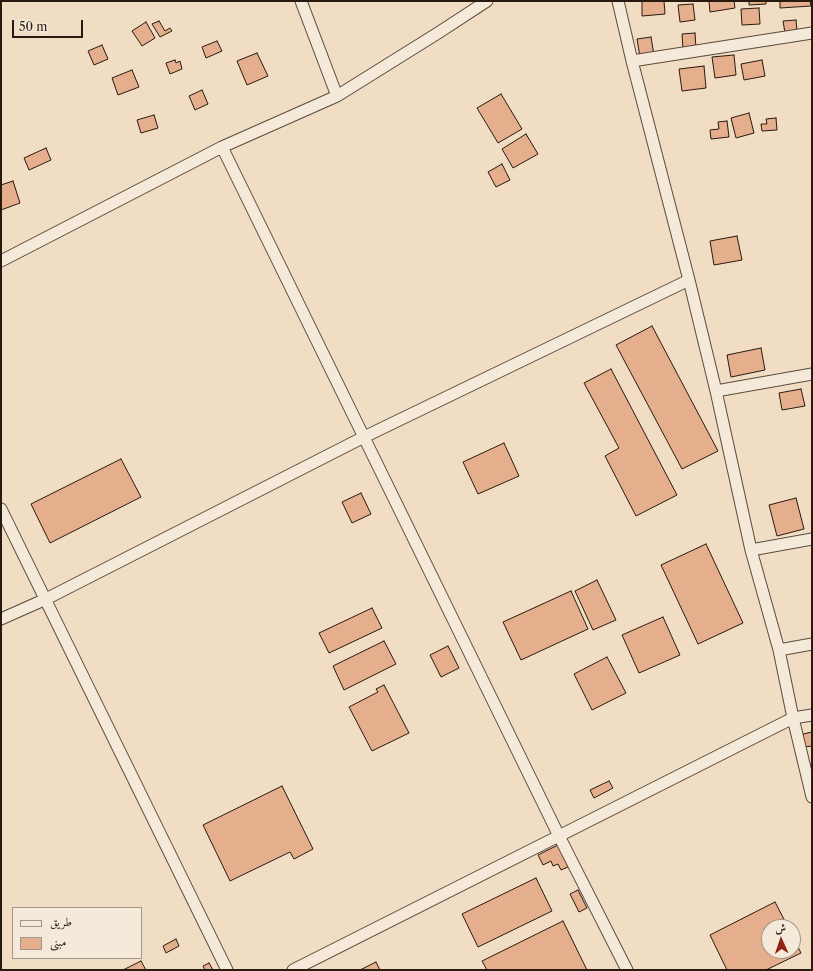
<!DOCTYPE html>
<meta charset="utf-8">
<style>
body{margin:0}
#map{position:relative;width:813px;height:971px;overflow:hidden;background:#f0ddc4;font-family:"Libre Caslon Text",Amiri,serif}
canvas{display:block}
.frame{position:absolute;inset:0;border:2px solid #281a0f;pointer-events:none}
.legend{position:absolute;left:12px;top:907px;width:130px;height:52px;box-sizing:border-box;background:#f5e9d9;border:1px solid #a39688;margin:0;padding:5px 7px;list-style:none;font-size:12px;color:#281a0f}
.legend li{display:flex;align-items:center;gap:8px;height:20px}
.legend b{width:20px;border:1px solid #a39688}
.north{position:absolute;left:761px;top:919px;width:40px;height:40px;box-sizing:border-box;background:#f5e9d9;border:1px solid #a39688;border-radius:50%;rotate:357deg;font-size:11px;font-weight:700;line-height:16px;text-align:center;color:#281a0f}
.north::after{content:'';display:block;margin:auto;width:14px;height:18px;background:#8f2418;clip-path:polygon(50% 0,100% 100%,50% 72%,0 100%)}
.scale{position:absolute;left:12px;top:20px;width:71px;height:18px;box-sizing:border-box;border:2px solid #281a0f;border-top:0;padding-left:5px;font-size:12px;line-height:14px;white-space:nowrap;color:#281a0f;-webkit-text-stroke:3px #f5e9d9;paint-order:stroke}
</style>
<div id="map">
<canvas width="813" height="971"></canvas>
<div class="frame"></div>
<ul class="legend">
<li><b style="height:5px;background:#f5e9d9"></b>طريق</li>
<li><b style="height:11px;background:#e5ae8d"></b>مبنى</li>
</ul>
<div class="north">ش</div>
<div class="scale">50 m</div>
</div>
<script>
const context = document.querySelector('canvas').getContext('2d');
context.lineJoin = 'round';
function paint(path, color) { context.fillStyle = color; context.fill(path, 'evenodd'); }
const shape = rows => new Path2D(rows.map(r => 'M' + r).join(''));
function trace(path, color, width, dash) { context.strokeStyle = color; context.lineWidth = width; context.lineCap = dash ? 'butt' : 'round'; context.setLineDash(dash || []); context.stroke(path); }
const building = shape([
 [642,1,664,1,665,14,642,16,642,1],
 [709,1,734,1,735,8,710,12,709,1],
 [749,1,766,1,766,4,749,5,749,1],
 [780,1,810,1,811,6,780,8,780,1],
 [693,4,695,20,680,22,678,5,693,4],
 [759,8,760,24,742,25,741,9,759,8],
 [796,20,797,32,785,33,783,21,796,20],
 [159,21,165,31,170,28,172,31,160,37,152,24,159,21],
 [146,22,155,38,142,46,132,31,146,22],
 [695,33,696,48,683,49,682,34,695,33],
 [651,37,654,55,640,57,637,39,651,37],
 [217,41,222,51,206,58,202,47,217,41],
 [102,45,108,59,94,65,88,51,102,45],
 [257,53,268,76,247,85,237,61,257,53],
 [734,55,736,75,715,78,712,57,734,55],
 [175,60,176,63,180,61,182,69,170,74,166,63,175,60],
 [762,60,765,76,744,80,741,64,762,60],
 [704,66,706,88,682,91,679,69,704,66],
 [132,70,139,87,118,95,112,78,132,70],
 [202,90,208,104,195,110,189,96,202,90],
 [501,94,522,129,498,143,477,108,501,94],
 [749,113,754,133,736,138,731,118,749,113],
 [154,115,158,128,141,133,137,120,154,115],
 [776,118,777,130,762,131,761,124,767,124,766,119,776,118],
 [727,121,729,137,711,139,710,130,719,129,718,122,727,121],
 [526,134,538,154,513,168,502,149,526,134],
 [46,148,51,160,29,170,24,158,46,148],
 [502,164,510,180,496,187,488,172,502,164],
 [13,181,20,203,1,210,1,185,13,181],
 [737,236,742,260,714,265,710,241,737,236],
 [652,326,718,451,682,469,616,345,652,326],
 [761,348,765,370,731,377,727,355,761,348],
 [611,369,677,495,636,516,605,456,619,448,584,383,611,369],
 [801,389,805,406,782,410,779,393,801,389],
 [504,443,519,476,478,494,463,462,504,443],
 [121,459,141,497,50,543,31,504,121,459],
 [361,493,371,514,352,523,342,502,361,493],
 [796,498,804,529,777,536,769,505,796,498],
 [706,544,743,623,698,644,661,565,706,544],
 [597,580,616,620,593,630,575,591,597,580],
 [571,591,588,629,521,660,503,622,571,591],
 [372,608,382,628,329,653,319,633,372,608],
 [663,617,680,655,639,673,622,635,663,617],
 [384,641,396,664,344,690,333,666,384,641],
 [448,646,459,668,441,677,430,655,448,646],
 [607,657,626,693,592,710,574,674,607,657],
 [384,685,409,733,372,751,349,707,378,692,376,689,384,685],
 [812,732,812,746,804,747,803,734,812,732],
 [609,781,613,788,594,798,590,790,609,781],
 [282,786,313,849,294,859,290,852,230,881,203,825,282,786],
 [558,845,568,867,561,870,558,864,553,866,551,861,543,865,538,855,558,845],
 [536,878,552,911,478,947,462,914,536,878],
 [578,890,587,908,579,912,570,894,578,890],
 [775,902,788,927,769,927,769,951,793,951,793,937,801,953,766,970,727,970,710,935,775,902],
 [563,921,587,970,487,970,482,961,563,921],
 [176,939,179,946,166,953,163,946,176,939],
 [141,961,146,970,123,970,141,961],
 [376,962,380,970,360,970,376,962],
 [209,963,213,970,205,970,203,966,209,963]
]);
const street = shape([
 [301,1,337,96],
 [618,1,632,61,689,280,716,391,751,550,779,650,793,718,812,797],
 [632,61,812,33],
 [222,147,559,836,627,970],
 [1,261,222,147,337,96,438,33,487,1],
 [716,391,812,374],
 [1,509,227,970],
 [751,550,812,539],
 [1,619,46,599,364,437,689,280],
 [779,650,812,644],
 [293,970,793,718,812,715]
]);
paint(building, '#e5ae8d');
trace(building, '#281a0f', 1);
trace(street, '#5a4b3c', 13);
trace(street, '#f5e9d9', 11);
</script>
